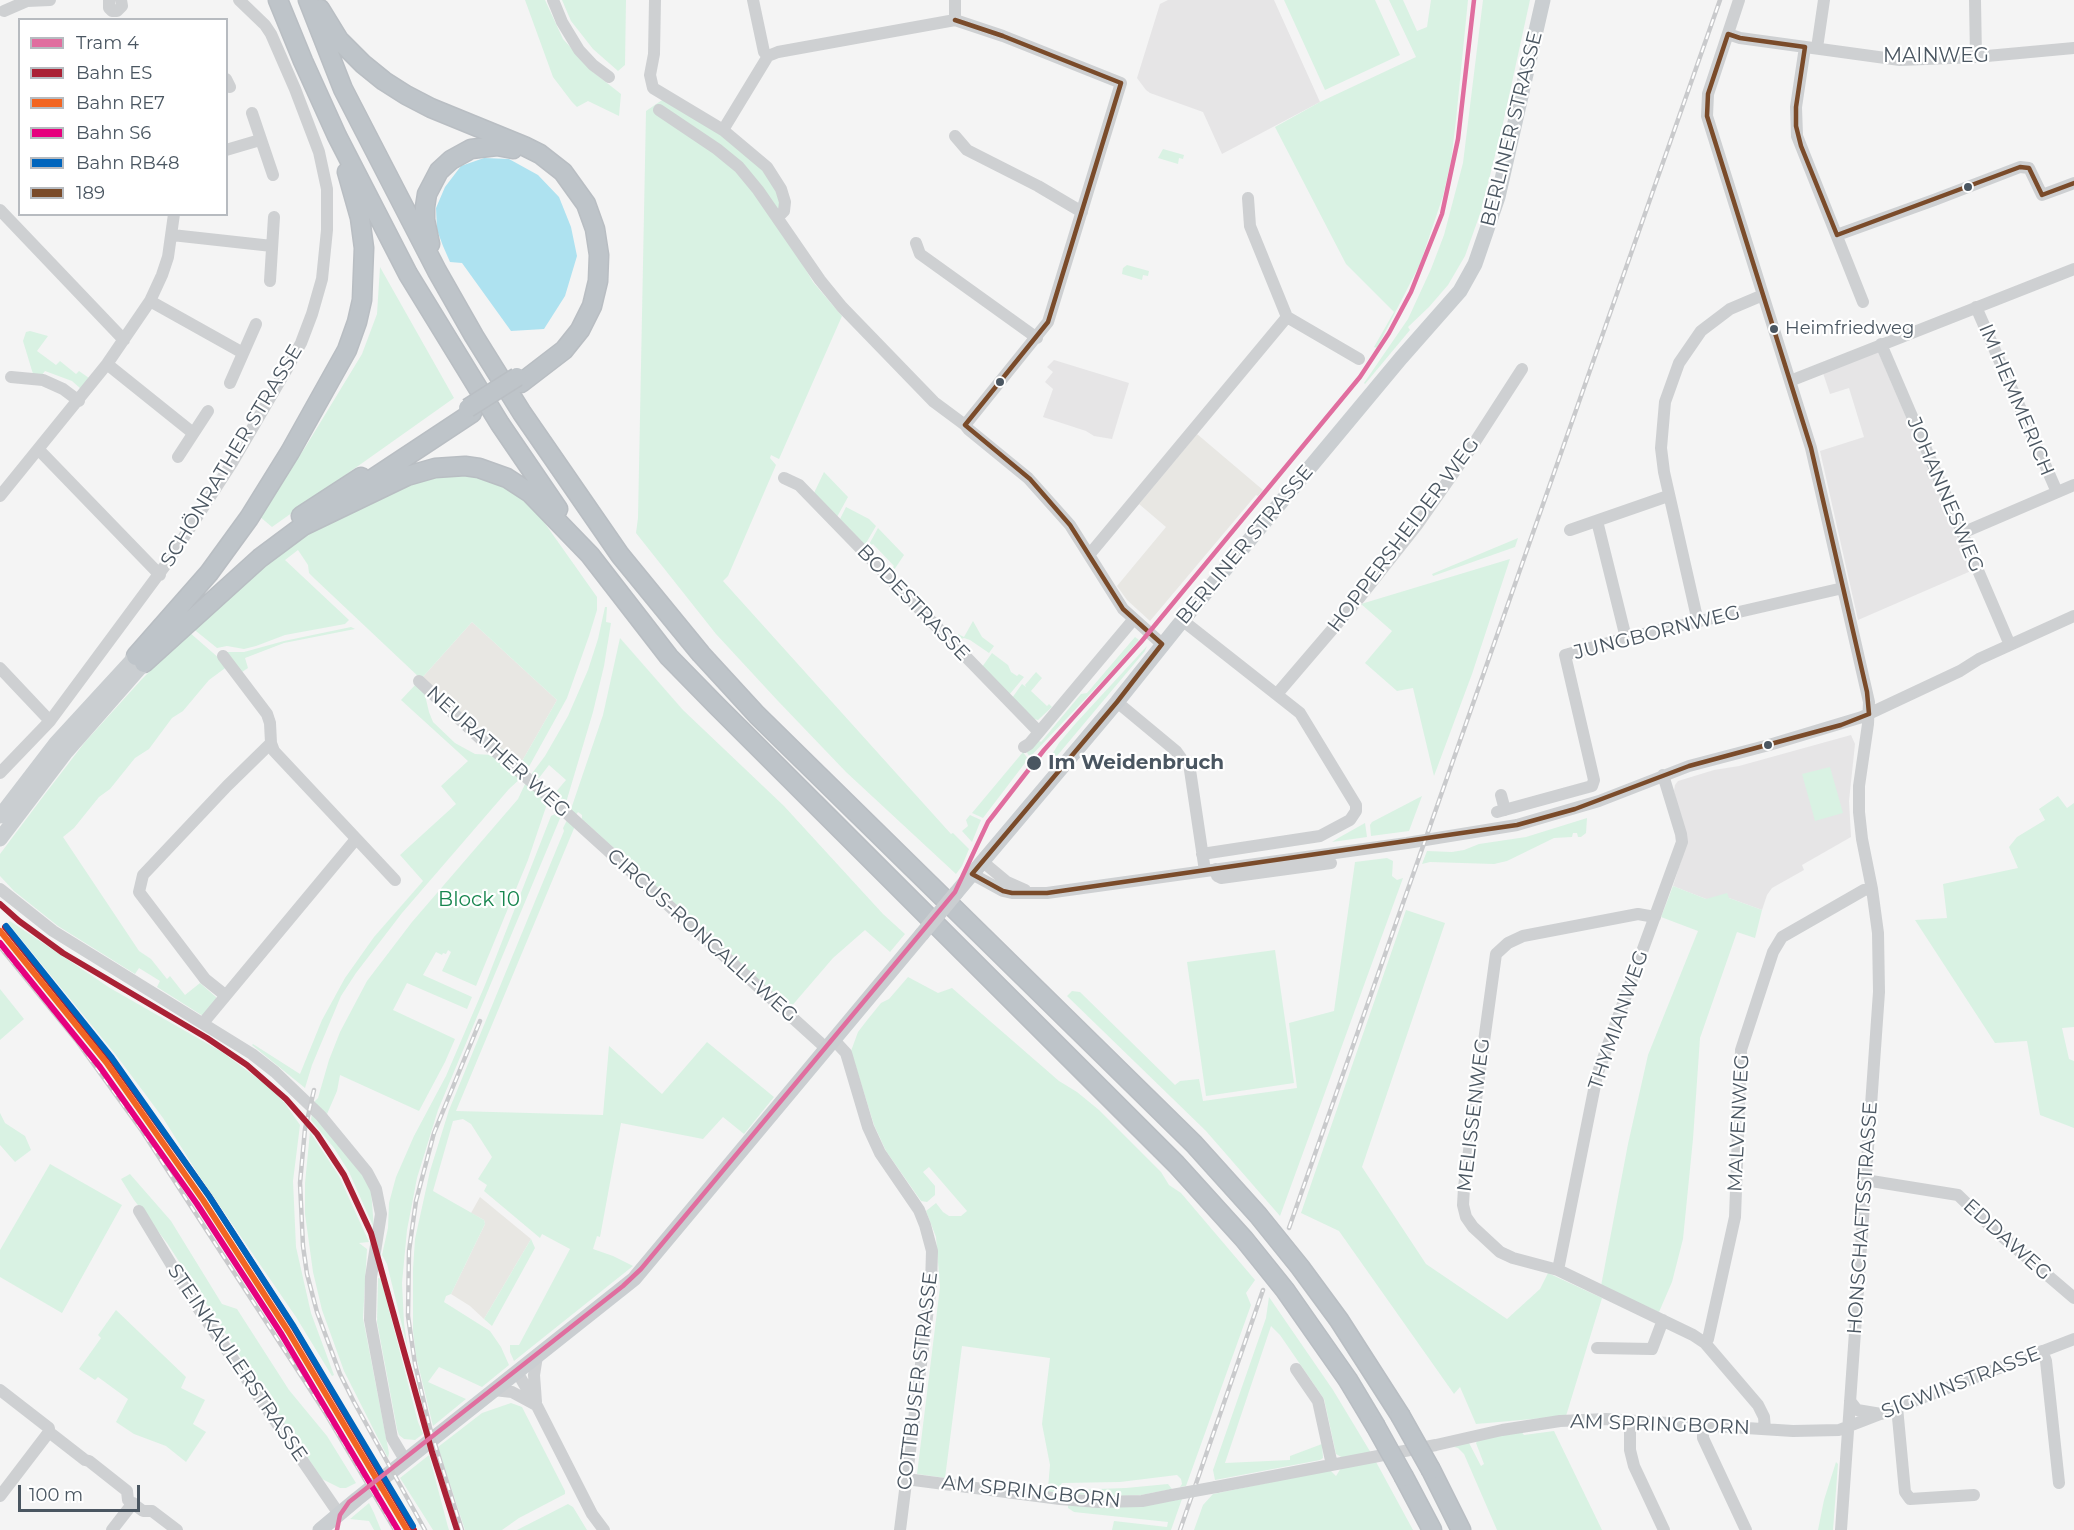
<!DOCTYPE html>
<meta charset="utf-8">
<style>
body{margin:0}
#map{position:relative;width:2074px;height:1530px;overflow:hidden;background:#f4f4f4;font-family:Montserrat,sans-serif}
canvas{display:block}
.legend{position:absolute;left:18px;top:18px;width:210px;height:198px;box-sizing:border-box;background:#fff;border:2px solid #b7bbc0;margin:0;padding:8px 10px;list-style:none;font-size:18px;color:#4a5661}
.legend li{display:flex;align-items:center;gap:12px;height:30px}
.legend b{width:30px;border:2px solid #b7bbc0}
.scale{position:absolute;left:18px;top:1485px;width:122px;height:27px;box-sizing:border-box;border:3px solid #4a5661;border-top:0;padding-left:8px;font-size:18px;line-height:21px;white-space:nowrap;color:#4a5661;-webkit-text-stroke:4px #fff;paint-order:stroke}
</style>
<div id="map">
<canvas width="2074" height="1530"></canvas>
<ul class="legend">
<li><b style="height:8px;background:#e06e9f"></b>Tram 4</li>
<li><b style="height:8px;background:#aa2135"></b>Bahn ES</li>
<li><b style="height:8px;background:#f26522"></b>Bahn RE7</li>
<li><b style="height:8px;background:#e6007e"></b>Bahn S6</li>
<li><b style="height:8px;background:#0065bd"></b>Bahn RB48</li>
<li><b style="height:8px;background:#7a4b2a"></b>189</li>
</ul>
<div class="scale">100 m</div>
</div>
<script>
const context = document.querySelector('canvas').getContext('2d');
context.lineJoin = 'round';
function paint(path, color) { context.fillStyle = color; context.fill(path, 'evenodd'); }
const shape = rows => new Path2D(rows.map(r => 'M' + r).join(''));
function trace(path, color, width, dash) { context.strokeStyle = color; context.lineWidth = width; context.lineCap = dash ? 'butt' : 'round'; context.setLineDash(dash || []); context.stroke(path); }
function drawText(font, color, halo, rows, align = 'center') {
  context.font = font + ' Montserrat,sans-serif'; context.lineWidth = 4.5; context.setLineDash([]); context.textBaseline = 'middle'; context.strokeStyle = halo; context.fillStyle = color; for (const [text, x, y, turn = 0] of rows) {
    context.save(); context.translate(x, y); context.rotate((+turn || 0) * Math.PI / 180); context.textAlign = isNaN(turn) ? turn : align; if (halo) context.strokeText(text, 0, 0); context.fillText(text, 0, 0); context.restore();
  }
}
const commercial = shape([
 [1197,434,1263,490,1258,496,1256,495,1150,621,1127,600,1117,586,1166,527,1139,504],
 [472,622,557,700,521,763,484,736,421,679],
 [480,1197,531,1239,484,1319,470,1306,451,1294,485,1224,484,1220,471,1213]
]);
const education = shape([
 [1168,0,1274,0,1320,102,1222,154,1203,112,1150,93,1146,90,1137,78,1160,4],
 [1878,351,1971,571,1858,620,1820,451,1864,437,1849,388,1830,394,1823,373],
 [1054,360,1129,383,1112,439,1094,436,1086,431,1043,417,1053,389,1045,382,1053,372,1047,367],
 [1851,735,1855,744,1849,801,1851,837,1802,865,1804,870,1772,888,1767,895,1762,910,1729,898,1706,899,1673,886,1687,842,1674,791,1675,785,1678,781,1714,770,1739,766]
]);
const green = shape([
 [525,0,545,0,563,39,593,72,621,94,619,116,588,101,577,107,572,102,553,77],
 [562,0,626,0,625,65,618,71,593,49,571,21],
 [1284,0,1375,0,1400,55,1325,90],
 [1389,0,1403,0,1417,31,1427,27,1431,0,1468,0,1456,120,1451,161,1443,196,1420,264,1377,348,1374,347,1394,312,1346,264,1275,127,1320,102,1416,57],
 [1483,0,1530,0,1502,128,1481,211,1465,256,1448,285,1429,307,1408,327,1410,330,1365,384,1364,383,1408,319,1431,269,1444,235,1463,163],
 [665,98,722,133,765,169,782,202,776,219,813,282,842,316,779,459,771,455,770,458,776,465,728,576,723,581,951,834,953,833,969,849,962,866,956,874,846,772,778,701,716,634,636,533,638,518,646,111],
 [1163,149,1184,155,1183,159,1179,158,1178,164,1158,158],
 [1127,265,1149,271,1148,276,1143,275,1142,280,1122,274,1123,268],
 [380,267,454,398,272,527,259,516,306,446,362,354,377,314],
 [30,331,48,336,37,351,56,365,60,361,76,374,79,371,89,378,81,389,72,381,45,371,40,377,33,374,23,341,26,332],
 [824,472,848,497,837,517,814,493],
 [465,473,492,479,518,494,534,508,597,597,597,610,589,636,567,698,526,772,490,740,521,763,557,700,472,622,421,679,315,579,309,573,308,565,298,550,285,560,349,620,345,624,285,635,256,646,244,649,227,646,217,648,191,627,289,545,342,516,421,480,438,475],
 [846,507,869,519,876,526,865,545,840,519],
 [878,528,904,555,892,573,890,571,894,566,873,544,867,548],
 [1518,538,1515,547,1433,576,1432,574],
 [1510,559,1472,674,1434,776,1413,688,1397,691,1365,663,1392,631,1361,604],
 [605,607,607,607,606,622,611,623,604,666,593,712,565,806,555,793,566,780,549,765,539,778,530,776,545,756,568,716,588,670,598,639],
 [973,621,982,637,994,646,989,653,970,640,964,638,958,640,958,634,964,637],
 [351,627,355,629,284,643,245,658,248,668,242,672,225,652,244,652,284,641],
 [189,632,228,666,209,680,183,711,172,718,149,749,135,758,110,789,99,797,74,828,63,837,139,951,151,959,167,979,170,976,185,995,200,983,216,997,216,999,203,1016,157,987,160,981,139,968,135,974,58,926,14,891,0,876,0,854,45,794,85,742,142,679],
 [1135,637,1139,640,1108,675,1030,757,1025,750,1038,740,1041,742,1081,694,1087,693],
 [620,638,683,710,784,806,883,914,905,934,890,952,865,930,833,958,790,1008,582,819,582,815,578,812,575,816,570,812,603,715],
 [1147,646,1145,651,1051,763,1048,761,1059,743,1076,723],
 [992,653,1008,665,1011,672,1017,676,1019,674,1024,677,1009,695,982,667],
 [1036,672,1042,678,1031,691,1047,706,1049,704,1052,707,1038,720,1034,719,1012,698,1022,684,1026,687,1025,685],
 [417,683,424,691,429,712,433,722,455,743,475,754,492,755,521,778,509,789,402,913,356,973,341,996,312,1065,305,1088,252,1045,253,1044,300,1074,322,1020,345,978,374,937,423,881,400,855,456,804,441,786,468,761,401,700],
 [1023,752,1028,759,983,818,972,813],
 [1830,767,1843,813,1815,821,1802,774],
 [526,782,547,804,528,860,476,986,442,971,451,952,448,950,446,954,443,953,442,955,436,952,423,975,472,997,467,1009,407,983,393,1010,455,1039,445,1062,419,1111,340,1075,337,1091,327,1114,314,1102,318,1098,329,1060,340,1032,367,981,412,922,518,799],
 [1422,796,1409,831,1371,836,1370,825,1372,822],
 [2058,796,2067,808,2074,803,2074,1027,2062,1028,2069,1059,2074,1061,2074,1128,2040,1115,2027,1041,1995,1043,1915,920,1947,918,1943,884,2018,868,2009,847,2017,837,2045,820,2039,809],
 [555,814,561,816,438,1110,417,1178,407,1230,402,1283,404,1323,408,1350,387,1264,382,1255,388,1228,389,1203,396,1177,414,1136,446,1076,485,985,551,816],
 [970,815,981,820,972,842,962,831,968,826,966,820],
 [1587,818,1586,833,1581,837,1578,837,1577,833,1573,833,1572,837,1554,838,1507,861,1494,864,1430,862,1422,864,1427,851,1452,852,1464,850,1479,844,1526,837],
 [567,820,575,826,456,1111,603,1115,609,1046,662,1094,707,1042,774,1097,744,1134,723,1117,703,1139,621,1123,600,1237,597,1236,593,1249,613,1256,633,1266,514,1361,510,1352,510,1345,519,1345,570,1249,542,1234,540,1238,484,1191,487,1185,478,1179,492,1157,471,1124,463,1119,453,1121,433,1191,484,1220,485,1224,451,1294,446,1296,444,1302,490,1331,501,1347,509,1365,482,1387,439,1367,428,1382,466,1399,433,1426,416,1356,413,1331,413,1269,415,1239,430,1171,449,1110,564,831,563,828],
 [1365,823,1367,837,1332,842,1340,837],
 [1387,858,1393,861,1392,876,1397,880,1403,878,1280,1216,1206,1131,1067,996,1072,991,1080,992,1175,1085,1180,1081,1199,1079,1203,1101,1297,1088,1289,1023,1334,1011,1355,862],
 [1673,886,1706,899,1727,893,1729,898,1762,910,1755,938,1737,932,1700,1038,1693,1139,1683,1239,1672,1282,1659,1312,1601,1286,1628,1144,1648,1055,1698,931,1661,917],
 [1406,910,1445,923,1362,1167,1426,1264,1507,1319,1540,1289,1548,1273,1602,1298,1566,1416,1476,1424,1460,1387,1454,1394,1339,1231,1301,1213],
 [10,921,110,988,222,1052,265,1084,284,1102,300,1125,293,1181,296,1247,311,1313,334,1375,332,1376,296,1317,200,1177,163,1118,116,1055,8,923],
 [1275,950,1294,1083,1206,1096,1187,962],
 [908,977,938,993,952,988,1059,1081,1077,1092,1099,1110,1161,1172,1169,1185,1181,1193,1255,1280,1246,1293,1251,1305,1186,1486,1180,1487,1182,1484,1181,1479,1177,1475,1120,1482,1062,1483,1055,1493,1021,1488,1048,1488,1050,1465,1042,1424,1050,1358,962,1346,945,1478,917,1474,940,1287,936,1237,926,1211,936,1203,943,1212,949,1216,961,1216,967,1211,929,1167,923,1172,935,1186,935,1195,927,1202,921,1201,886,1151,874,1125,851,1051,858,1032,868,1019,881,1003,889,999],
 [0,989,24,1019,0,1040],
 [0,1113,5,1123,25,1136,31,1150,15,1162,0,1145],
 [312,1113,368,1182,371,1190,374,1228,349,1172,334,1148,311,1120],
 [310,1132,339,1176,369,1242,359,1243,367,1249,363,1318,389,1453,388,1458,344,1371,322,1310,313,1272,305,1214,305,1183],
 [50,1164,122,1205,62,1313,0,1277,0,1250],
 [130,1174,171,1221,222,1304,237,1309,289,1390,327,1436,356,1483,346,1488,340,1488,322,1479,257,1382,167,1243,134,1200,121,1179],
 [531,1239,535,1248,492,1326,484,1319],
 [378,1278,381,1279,418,1422,423,1434,415,1440,404,1439,399,1435,397,1429,377,1322],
 [1269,1297,1333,1390,1371,1453,1343,1458,1336,1454,1324,1399,1280,1335,1271,1326,1225,1463,1290,1460,1290,1456,1322,1444,1323,1458,1320,1460,1215,1480,1213,1470,1266,1318],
 [116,1310,186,1377,181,1388,205,1400,193,1424,206,1432,186,1462,166,1446,134,1434,116,1422,128,1399,98,1377,95,1380,79,1369,101,1338,98,1335],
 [511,1403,522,1407,565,1491,565,1494,519,1518,502,1530,465,1530,438,1447,482,1413],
 [1520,1430,1524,1435,1554,1431,1602,1530,1497,1530,1464,1454,1458,1448,1454,1447,1468,1441,1481,1466,1484,1464,1476,1443,1479,1438],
 [429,1455,448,1527,449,1530,433,1530,400,1478],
 [1375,1460,1413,1530,1194,1530,1203,1505,1213,1494,1330,1470,1336,1476,1341,1468],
 [1836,1462,1838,1464,1833,1530,1818,1530,1824,1500],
 [1168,1484,1172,1489,1141,1495,1121,1496,1066,1494,1070,1490,1126,1488],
 [1182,1499,1171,1530,1112,1530,1114,1521,1167,1527,1168,1522,1074,1512,1068,1508,1068,1505,1098,1508,1143,1506],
 [369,1503,374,1513,381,1530,374,1530,369,1521,350,1519],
 [568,1504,573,1507,587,1530,517,1530]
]);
const water = shape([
 [484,158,509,159,538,175,559,197,571,227,577,256,565,296,544,329,511,331,462,263,450,262,443,246,437,230,436,208,445,187,461,166]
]);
const minor = shape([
 [109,0,109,8,112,11,117,11],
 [553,0,562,22,579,50,593,65,609,77],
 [655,0,654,54,650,75,653,88,723,130,767,167,781,189,785,202,784,211,778,217],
 [753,0,764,52,768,56],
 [955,0,955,20],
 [1739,0,1708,94,1707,116,1811,448,1869,702,1868,724,1859,786,1859,812,1862,839,1872,889,1878,933,1879,992,1841,1530],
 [1975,0,1976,57],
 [4,11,27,1,50,0],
 [117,11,122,6,121,0],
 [1728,34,1740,38,1900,60,1976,57,2074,48],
 [1805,47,1796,107,1797,136,1863,302],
 [1817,48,1824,0],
 [226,79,230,87],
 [659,110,717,149,739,167,758,190,820,280,842,307,934,402,965,425,968,429,1028,478,1070,525,1123,609,1162,644],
 [252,113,273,175],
 [723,130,768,56,778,52,955,20,1003,36,1121,83,1048,322,965,425],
 [955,136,967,150,1038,186,1082,212],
 [226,150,260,140],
 [0,210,124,340],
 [172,235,272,246],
 [1837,235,1934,200,2020,167,2029,168,2042,195,2074,183],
 [916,243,920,254,1037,338],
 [270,281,274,217],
 [150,301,243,353],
 [1976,307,2057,492],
 [1287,317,1359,359],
 [1881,344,2010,645],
 [107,364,193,433],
 [11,377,43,380,63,389,79,401],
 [1790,381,2074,269],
 [230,383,256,324],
 [39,450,160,575],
 [178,457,208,411],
 [784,478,799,485,1039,732],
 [0,496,107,364,150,301,162,275,168,257,174,214],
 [1597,521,1626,638],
 [1570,530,1668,496],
 [1962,533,2074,485],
 [1089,555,1287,317,1250,226,1248,198],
 [1182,620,1300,713,1356,805,1356,811,1350,820,1320,836,1202,854],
 [1698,622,1664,472,1661,448,1665,402,1679,363,1701,331,1730,309,1763,295],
 [223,656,267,714,270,723,271,743,274,751,395,880],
 [0,668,50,721],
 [419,681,483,741,540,789,827,1049],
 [1277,694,1360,597,1417,525,1471,448,1522,369],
 [1117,702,1176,751,1181,758],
 [1024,747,1029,744,1133,620],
 [1190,770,1205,871],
 [0,773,50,721,167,563,232,463,288,367,301,343,312,314,322,279,327,230,327,189,319,152,295,89,271,34,265,25,239,0],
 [1592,786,1594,780,1565,655,1626,638,1843,588],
 [1501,795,1505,810],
 [1497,812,1592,786],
 [983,862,1007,882,1025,890],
 [1216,869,1217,876,1221,878,1331,863],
 [972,874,1003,891,1012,893,1047,893,1407,843,1517,825,1599,801,1689,766,1769,745,1862,717,1960,671,1979,659,2074,616],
 [0,889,53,931,252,1054,275,1072,321,1116,367,1172,376,1189,381,1214,371,1277,370,1320,392,1438,405,1460],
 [1655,917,1638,914,1523,936,1508,943,1496,954,1464,1187,1463,1205,1466,1217,1473,1227,1500,1252,1513,1258,1558,1270,1693,1335,1705,1343,1758,1405,1764,1417,1765,1429],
 [225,995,205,979,139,892,143,875,227,786,271,743],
 [203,1023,356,839],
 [834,1040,846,1053,868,1127,880,1153,919,1210,925,1225,932,1251,931,1285,900,1530],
 [1865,1180,1958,1195,1991,1227,2074,1298],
 [139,1211,194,1302,339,1514],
 [1558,1270,1597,1075,1682,842,1681,834,1663,775],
 [1705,1343,1708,1339,1735,1217,1741,1050,1773,952,1782,937,1864,890,1872,889],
 [1597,1348,1652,1349,1663,1320],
 [2042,1351,2046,1361,2059,1483],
 [1296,1369,1318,1401,1332,1465],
 [517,1372,537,1406,592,1514,604,1530],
 [0,1390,49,1428,49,1432,85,1460,89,1461,127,1491,128,1500,143,1511,152,1511,177,1530],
 [494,1390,512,1392,536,1405],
 [1850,1401,1857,1410,1881,1414],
 [536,1402,534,1375,537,1356],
 [1897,1407,1905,1492,1910,1499,1974,1495],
 [1630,1420,1630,1450,1634,1466,1664,1530],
 [1703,1425,1703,1438,1746,1530],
 [906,1479,1060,1499,1098,1502,1142,1501,1172,1495],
 [1216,1487,1436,1445,1502,1430,1560,1421,1606,1419,1793,1431,1839,1430,2074,1339],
 [0,1496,49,1432],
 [112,1530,133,1503]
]);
const major = shape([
 [0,816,56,743,136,656],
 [0,839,66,752,144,663],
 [956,893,1117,702,1177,627,1401,358,1460,291,1475,264,1498,197,1543,0],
 [320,1530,357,1499,634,1279,922,934]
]);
const highway = shape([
 [278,0,303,61,337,136,408,274,500,424,558,509],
 [308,0,343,89,437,271,474,336,522,413,620,555,701,654,757,715,1194,1144,1258,1215,1300,1267,1339,1320,1400,1415],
 [320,9,339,40,363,64,384,81,406,95,431,108,524,146,540,154,563,172,586,204,595,229,599,255,598,281,592,306,580,330,564,350,521,383],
 [430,244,425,220,425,207,427,194,439,171,451,160,471,149,497,146,513,149],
 [354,491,472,413],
 [301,516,361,477],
 [303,526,407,476,435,468,465,466,479,468,507,478,530,493,590,555,669,657,715,704,1176,1164,1244,1239,1285,1290,1348,1380,1375,1425],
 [136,656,209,573,249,518,290,452,347,350,357,322,362,300,364,248,360,218,347,172],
 [144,663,260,558,311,520],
 [1431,1470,1461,1530],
 [1404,1477,1432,1530]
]);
const rail = shape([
 [0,947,76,1040,142,1131,326,1414,395,1530],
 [314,1090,305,1129,300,1183,303,1246,307,1274,317,1312,340,1374,354,1402,425,1530],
 [1289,1228,1720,0],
 [462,1530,430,1428,415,1364,408,1316,409,1251,416,1201,434,1133,480,1021],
 [1180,1530,1263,1290]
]);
const minorBridge = shape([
 [1172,1495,1216,1487]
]);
const majorBridge = shape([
 [922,934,956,893]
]);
const highwayBridge = shape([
 [468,408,517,377],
 [1400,1415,1431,1470],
 [1375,1425,1404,1477]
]);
const bus1 = shape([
 [955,20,1003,36,1121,83],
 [1728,34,1708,94,1707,116,1811,448,1867,692,1869,714],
 [1728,34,1740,38,1805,47],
 [1805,47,1796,107,1796,126,1801,146,1837,235],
 [1837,235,2020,167,2029,168,2042,195,2074,183],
 [965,425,1048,322,1121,83],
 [965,425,1030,479,1070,525,1123,609,1162,644],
 [1162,644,1117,702,972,874,1003,891,1012,893,1047,893,1517,825,1575,809,1689,766,1841,725,1869,714]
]);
const rail1 = shape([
 [0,904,19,921,63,953,207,1038,247,1065,286,1099,317,1134,344,1175,371,1233,432,1452,457,1530],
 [5,927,111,1059,209,1196,294,1328,414,1530]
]);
const rail2 = shape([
 [0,931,106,1062,203,1200,288,1331,407,1530]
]);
const rail3 = shape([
 [0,943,100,1067,197,1204,282,1335,398,1530]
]);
const rail4 = shape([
 [6,926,112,1058,209,1196,294,1327,413,1526]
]);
const tram1 = shape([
 [337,1530,340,1515,349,1502,623,1286,641,1269,955,892,988,822,1044,750,1141,642,1360,377,1389,333,1411,292,1442,214,1458,139,1474,0]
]);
const markers = [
 [1968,187,5,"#4a5661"],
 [1774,329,5,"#4a5661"],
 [1000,382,5,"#4a5661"],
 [1768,745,5,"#4a5661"],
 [1034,763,8,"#4a5661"]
];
const busNames = [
 ["Heimfriedweg",1785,329]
];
const streetNames = [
 ["MAINWEG",1936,56],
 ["BERLINER STRASSE",1512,129,-76],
 ["IM HEMMERICH",2016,400,67],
 ["SCHÖNRATHER STRASSE",232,456,-59],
 ["JOHANNESWEG",1945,495,67],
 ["HOPPERSHEIDER WEG",1404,535,-53],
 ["BERLINER STRASSE",1245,545,-50],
 ["BODESTRASSE",913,603,46],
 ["JUNGBORNWEG",1657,633,-14],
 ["NEURATHER WEG",498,752,42],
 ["CIRCUS-RONCALLI-WEG",702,936,42],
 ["THYMIANWEG",1619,1020,-71],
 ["MELISSENWEG",1474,1115,-83],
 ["MALVENWEG",1739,1123,-87],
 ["HONSCHAFTSSTRASSE",1863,1218,-86],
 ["EDDAWEG",2007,1240,42],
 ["STEINKAULERSTRASSE",237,1363,56],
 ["COTTBUSER STRASSE",918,1381,-83],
 ["SIGWINSTRASSE",1961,1383,-21],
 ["AM SPRINGBORN",1660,1425,2],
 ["AM SPRINGBORN",1031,1492,6]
];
const stopNames = [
 ["Im Weidenbruch",1048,763]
];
const parkNames = [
 ["Block 10",479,900]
];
paint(commercial, '#e8e7e3');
paint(education, '#e6e5e6');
paint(green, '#d9f2e3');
paint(water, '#aee2f0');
trace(highway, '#b9bec3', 21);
trace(minor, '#ced0d2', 12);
trace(major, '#caced1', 15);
trace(highway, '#bec4c9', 18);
trace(rail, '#c9cacc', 4.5);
trace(rail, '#fff', 2, [7]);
trace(highwayBridge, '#b9bec3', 21, []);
trace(minorBridge, '#ced0d2', 12);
trace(majorBridge, '#caced1', 15);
trace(highwayBridge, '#bec4c9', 18);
trace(bus1, '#7a4b2a', 4.5);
trace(rail1, '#aa2135', 6);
trace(rail2, '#f26522', 6);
trace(rail3, '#e6007e', 6);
trace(rail4, '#0065bd', 6);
trace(tram1, '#e06e9f', 4.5);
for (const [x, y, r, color] of markers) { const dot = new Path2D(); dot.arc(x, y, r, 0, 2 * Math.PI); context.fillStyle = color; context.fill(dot); trace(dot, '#fff', 2); }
drawText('18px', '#4a5661', '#fff', busNames, 'left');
drawText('20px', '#4a5661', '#fff', streetNames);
drawText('bold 20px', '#4a5661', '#fff', stopNames, 'left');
drawText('20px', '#17864f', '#fff', parkNames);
</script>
